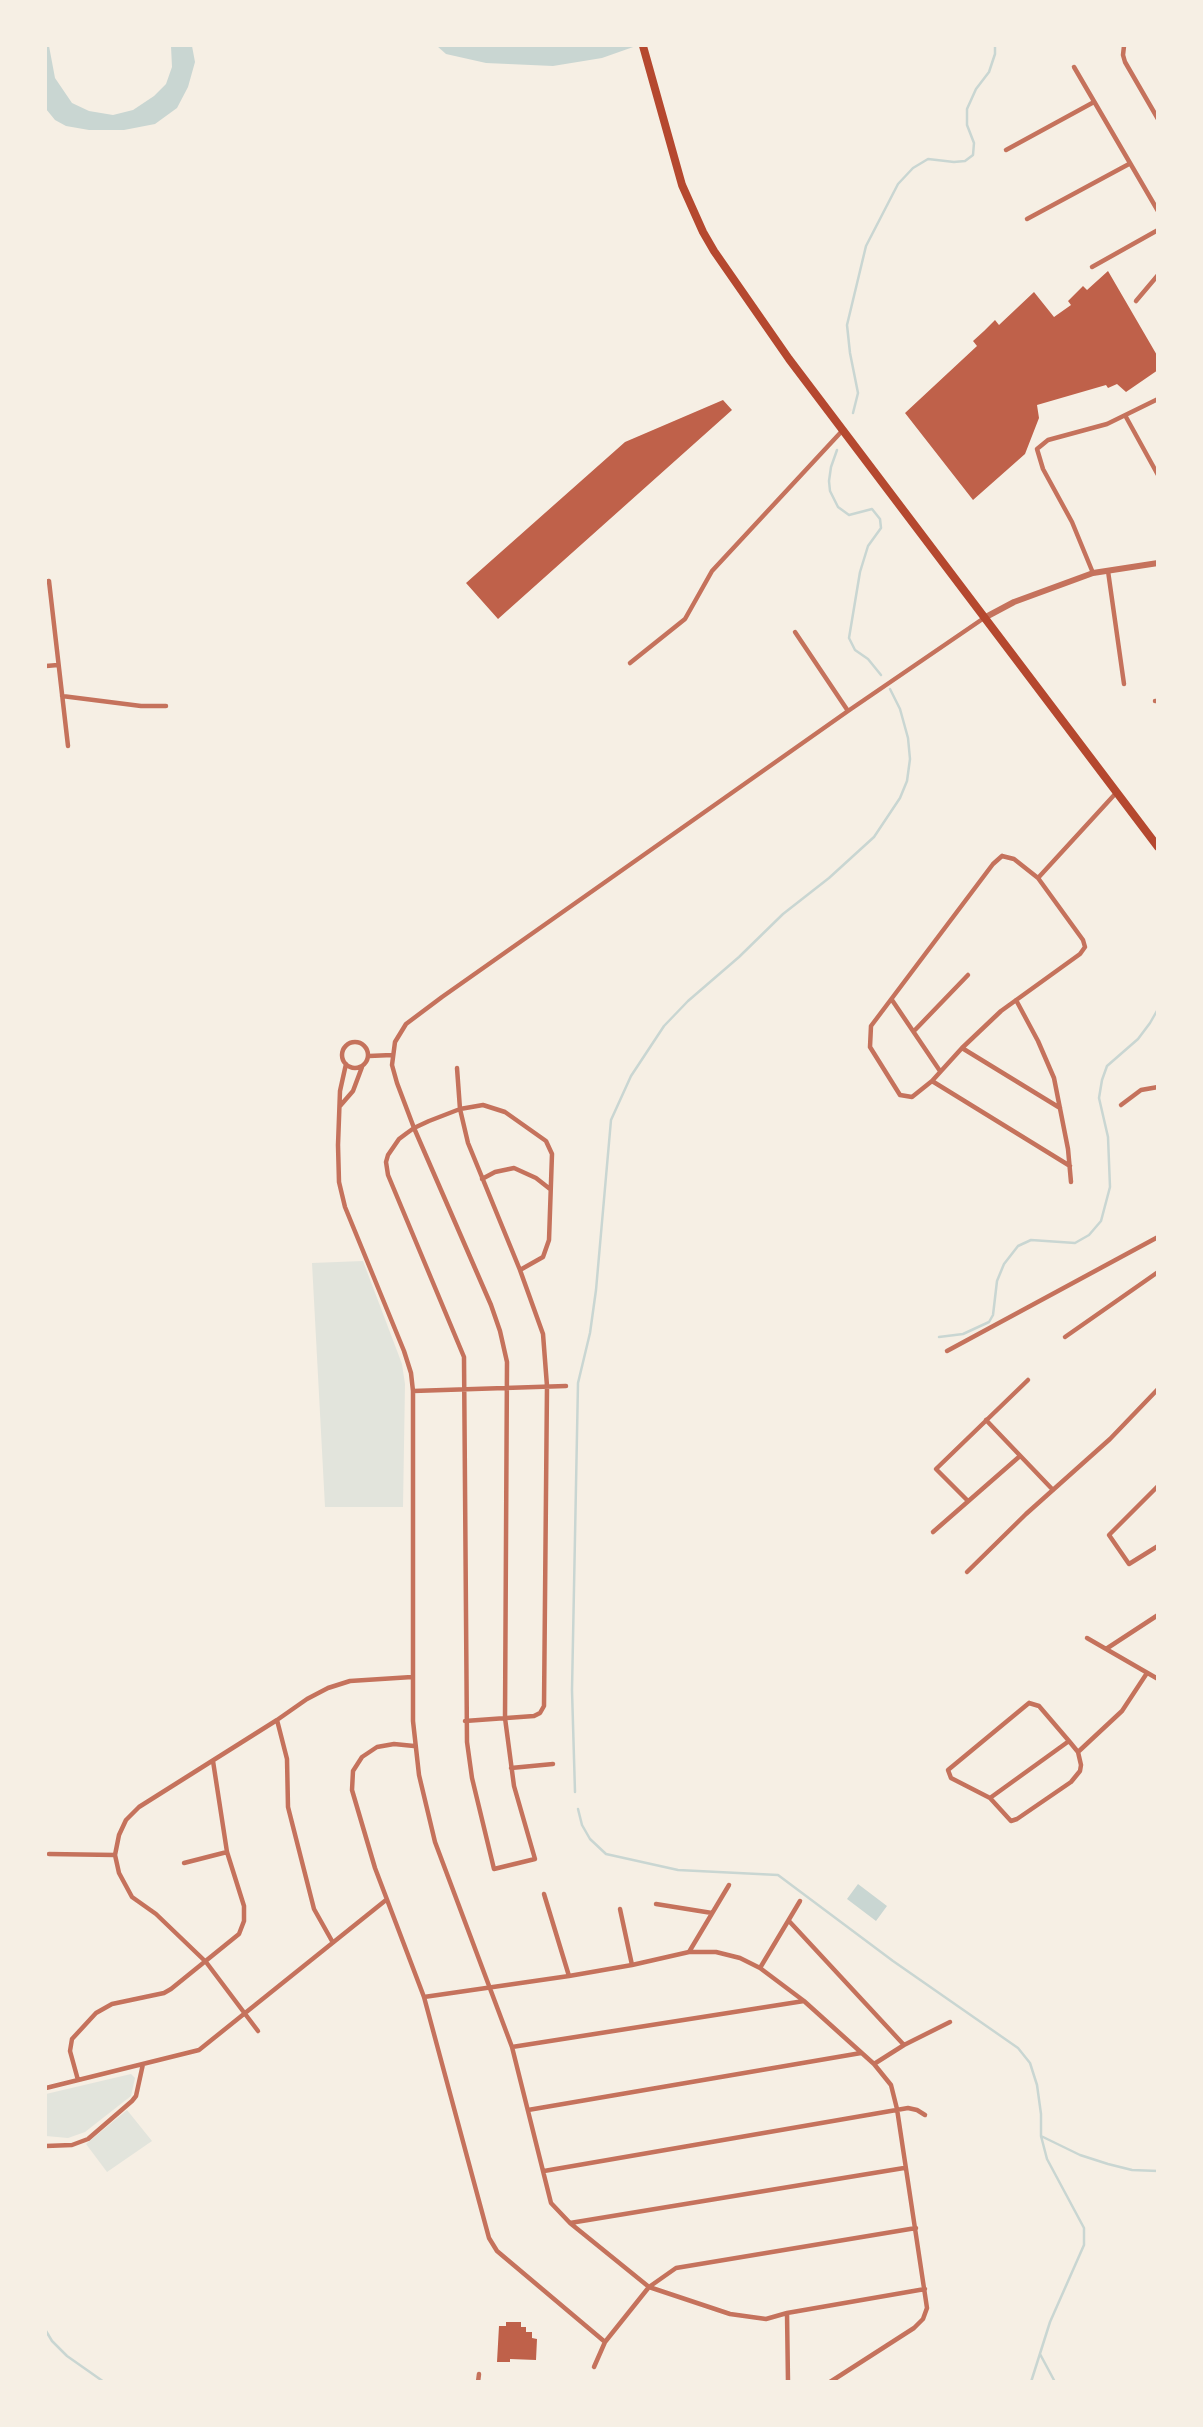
<!DOCTYPE html>
<style>
body{margin:0}
#map{position:relative;width:1203px;height:2427px;overflow:hidden;background:#f6efe4;font-family:Figtree,sans-serif}
canvas{display:block}
.frame{position:absolute;inset:0;border:47px solid #f6efe4;pointer-events:none}
</style>
<div id="map">
<canvas width="1203" height="2427"></canvas>
<div class="frame"></div>
</div>
<script>
const context = document.querySelector('canvas').getContext('2d');
context.lineJoin = 'round';
function paint(path, color) { context.fillStyle = color; context.fill(path, 'evenodd'); }
const shape = rows => new Path2D(rows.map(r => 'M' + r).join(''));
function trace(path, color, width, dash) { context.strokeStyle = color; context.lineWidth = width; context.lineCap = dash ? 'butt' : 'round'; context.setLineDash(dash || []); context.stroke(path); }
const green = shape([
 [363,1261,402,1364,405,1384,403,1507,325,1507,312,1263],
 [131,2074,135,2078,131,2096,85,2132,68,2138,46,2136,46,2094],
 [127,2110,152,2141,107,2172,86,2144]
]);
const water = shape([
 [46,46,49,46,55,78,72,103,89,111,113,115,133,110,154,96,166,84,172,67,171,46,192,46,195,62,188,87,177,108,155,124,124,130,89,130,66,126,55,120,46,109],
 [437,46,636,46,602,58,553,66,486,63,446,54],
 [858,1884,887,1906,876,1921,847,1899]
]);
const stream = shape([
 [853,413,858,393,850,353,847,325,866,246,898,184,913,168,928,159,954,162,965,161,973,155,974,143,967,125,967,109,976,89,989,72,995,54,995,46],
 [837,450,831,467,829,481,830,491,838,507,849,515,872,509,880,519,881,528,868,546,860,572,849,638,855,650,868,659,881,675],
 [939,1337,963,1334,989,1322,993,1315,997,1281,1004,1264,1018,1246,1031,1240,1075,1243,1089,1235,1101,1221,1110,1187,1108,1137,1099,1098,1102,1080,1107,1066,1138,1039,1150,1023,1158,1009],
 [575,1792,572,1690,578,1383,590,1333,596,1290,611,1120,631,1076,664,1026,688,1001,739,957,783,914,829,878,874,837,900,798,907,781,910,759,908,738,900,709,890,689],
 [578,1809,582,1825,590,1839,606,1854,678,1870,778,1875,893,1961,1018,2048,1030,2063,1037,2085,1041,2114,1041,2136,1047,2159,1084,2228,1084,2245,1050,2322,1031,2382],
 [1041,2136,1080,2155,1108,2164,1132,2170,1158,2171],
 [46,2331,52,2341,67,2356,104,2382],
 [1040,2354,1055,2382]
]);
const building = shape([
 [1108,271,1158,357,1158,370,1126,392,1117,384,1108,388,1106,385,1037,405,1039,418,1025,454,973,500,905,413,977,346,973,341,984,331,995,320,999,325,1034,292,1054,317,1071,305,1068,301,1083,286,1087,290],
 [723,400,732,410,498,619,466,583,625,442],
 [506,2322,521,2322,521,2327,526,2327,526,2332,532,2332,532,2338,537,2339,536,2360,510,2359,510,2362,497,2362,499,2326,506,2326]
]);
const minor = shape([
 [1124,46,1123,55,1125,62,1158,119],
 [1074,67,1158,211],
 [1006,150,1094,102],
 [1027,219,1129,164],
 [1092,267,1158,230],
 [1136,301,1158,275],
 [1126,417,1158,475],
 [1108,571,1124,684],
 [1093,573,1072,522,1043,469,1037,449,1048,440,1107,424,1158,399],
 [46,582,49,581,68,746],
 [795,632,848,711],
 [630,663,685,619,712,571,842,431],
 [46,666,58,665],
 [62,696,141,706,166,706],
 [1155,701,1158,701],
 [1002,856,1014,859,1038,878,1083,940,1085,947,1080,954,1001,1011,962,1048,932,1081,912,1097,900,1095,870,1047,871,1026,993,864,1002,856],
 [1038,878,1116,793],
 [892,1000,940,1071],
 [1016,1000,1038,1041,1054,1078,1068,1149,1071,1182],
 [914,1031,968,975],
 '342 1055a13 13 0 1 1 26 0a13 13 0 1 1-26 0Z',
 [962,1048,1060,1108],
 [369,1056,392,1055],
 [346,1064,340,1091,338,1145,339,1182,345,1207,404,1351,411,1373,413,1391,413,1721,419,1775,435,1842,512,2047,551,2203,570,2223,649,2287,730,2314,766,2319,787,2313,925,2289],
 [457,1068,460,1109,468,1143,520,1270,543,1334,547,1386,544,1706,540,1713,534,1716,465,1721],
 [932,1081,1070,1166],
 [1121,1105,1141,1090,1158,1087],
 [340,1106,353,1091,362,1067],
 [482,1179,495,1172,514,1168,536,1178,550,1189],
 [520,1270,543,1257,549,1240,552,1154,546,1141,505,1112,483,1105,460,1109,429,1121,414,1128,407,1133,399,1139,388,1155,386,1162,388,1175,464,1357,467,1742,472,1778,494,1869,535,1859,514,1786,505,1718,507,1362,500,1331,491,1305,414,1128,397,1083,392,1065,395,1042,406,1024,442,997,848,711,984,618],
 [1065,1337,1158,1272],
 [947,1351,1158,1237],
 [413,1391,566,1386],
 [986,1420,1053,1490],
 [1158,1486,1109,1535,1129,1564,1158,1546],
 [968,1501,936,1469,1028,1380],
 [933,1532,1020,1456],
 [967,1572,1026,1514,1110,1439,1158,1389],
 [1087,1638,1158,1679],
 [1106,1649,1158,1615],
 [1029,1703,1039,1706,1069,1741,1078,1752,1081,1765,1080,1771,1071,1782,1017,1819,1011,1821,990,1798,951,1778,948,1770,1029,1703],
 [277,1720,287,1759,288,1807,314,1909,332,1941],
 [414,1746,394,1744,377,1747,362,1757,353,1771,352,1790,375,1868,424,1997,489,2238,497,2251,605,2342],
 [1078,1752,1122,1711,1147,1673],
 [511,1768,553,1764],
 [990,1798,1069,1741],
 [49,1854,115,1855],
 [184,1863,227,1852],
 [544,1894,569,1976],
 [656,1904,712,1913],
 [620,1909,632,1965],
 [789,1921,904,2045],
 [689,1952,729,1885],
 [760,1968,800,1901],
 [424,1997,569,1976,632,1965,689,1952,716,1952,740,1958,760,1968,804,2001,874,2064,891,2085,897,2109,927,2308,923,2319,914,2328,830,2382],
 [258,2031,206,1962,156,1914,132,1897,119,1873,115,1855,119,1835,126,1820,139,1807,277,1720,307,1699,328,1688,350,1681,412,1677],
 [512,2047,804,2001],
 [874,2064,904,2045,950,2022],
 [78,2080,70,2051,72,2039,96,2013,112,2004,164,1993,171,1989,239,1934,244,1921,244,1906,227,1852,213,1761],
 [46,2088,199,2050,386,1900],
 [528,2110,861,2053],
 [46,2146,72,2145,88,2139,132,2101,136,2096,143,2064],
 [544,2171,908,2108,917,2110,925,2115],
 [570,2223,904,2168],
 [787,2313,788,2382],
 [594,2367,605,2342,649,2287,676,2268,916,2228],
 [478,2382,479,2374]
]);
const tertiary = shape([
 [984,618,1014,602,1093,573,1158,563]
]);
const trunk = shape([
 [643,46,682,185,703,232,714,251,789,359,1158,847]
]);
paint(green, '#e2e4dc');
paint(water, '#c9d6d2');
trace(stream, '#c9d6d2', 2.5);
paint(building, '#bf614a');
trace(minor, '#c5725c', 4.5);
trace(tertiary, '#c5725c', 6);
trace(trunk, '#b5482f', 8);
</script>
